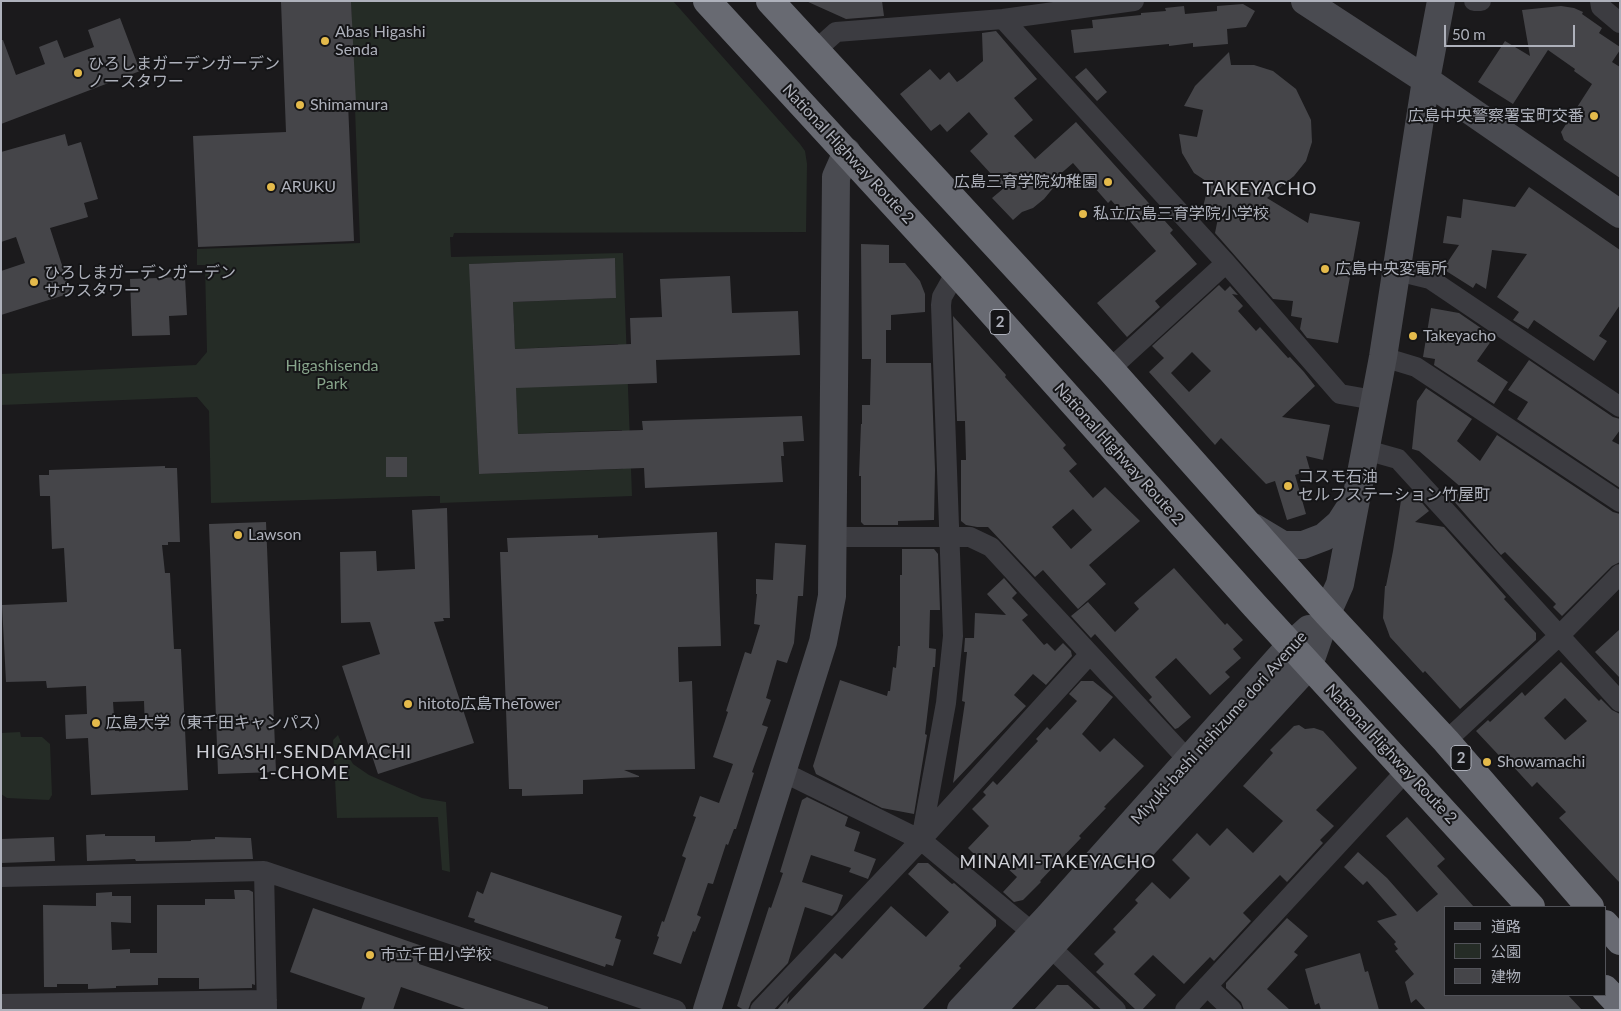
<!DOCTYPE html>
<meta charset="utf-8">
<style>
body{margin:0}
#map{position:relative;width:1621px;height:1011px;overflow:hidden;background:#1b1a1c;font-family:Lato,"Noto Sans JP",sans-serif}
canvas{display:block}
.frame{position:absolute;inset:0;border:2px solid #aeb1bb;pointer-events:none}
.legend{position:absolute;left:1444px;top:906px;width:162px;height:90px;box-sizing:border-box;background:#151517;border:1px solid #525359;margin:0;padding:6px 9px;list-style:none;font-size:15px;color:#aeb1bb}
.legend li{display:flex;align-items:center;gap:10px;height:25px}
.legend b{width:25px;border:1px solid #525359}
.scale{position:absolute;left:1444px;top:25px;width:131px;height:22px;box-sizing:border-box;border:2px solid #aeb1bb;border-top:0;padding-left:6px;font-size:15px;line-height:18px;white-space:nowrap;color:#aeb1bb;-webkit-text-stroke:4px #151517;paint-order:stroke}
</style>
<div id="map">
<canvas width="1621" height="1011"></canvas>
<div class="frame"></div>
<ul class="legend">
<li><b style="height:6px;background:#4a4b51"></b>道路</li>
<li><b style="height:14px;background:#252c26"></b>公園</li>
<li><b style="height:14px;background:#454549"></b>建物</li>
</ul>
<div class="scale">50 m</div>
</div>
<script>
const context = document.querySelector('canvas').getContext('2d');
context.lineJoin = 'round';
function paint(path, color) { context.fillStyle = color; context.fill(path, 'evenodd'); }
const shape = rows => new Path2D(rows.map(r => 'M' + r).join(''));
function trace(path, color, width, dash) { context.strokeStyle = color; context.lineWidth = width; context.lineCap = dash ? 'butt' : 'round'; context.setLineDash(dash || []); context.stroke(path); }
function drawText(font, color, halo, rows, align = 'center') {
  context.font = font + ' Lato,"Noto Sans JP",sans-serif'; context.lineWidth = 4; context.setLineDash([]); context.textBaseline = 'middle'; context.strokeStyle = halo; context.fillStyle = color; for (const [text, x, y, turn = 0] of rows) {
    context.save(); context.translate(x, y); context.rotate((+turn || 0) * Math.PI / 180); context.textAlign = isNaN(turn) ? turn : align; if (halo) context.strokeText(text, 0, 0); context.fillText(text, 0, 0); context.restore();
  }
}
const green = shape([
 [351,1,673,1,800,144,805,151,807,164,806,232,454,233,453,237,450,237,451,257,623,253,632,496,440,503,440,496,431,496,211,503,209,411,197,397,1,405,1,374,196,365,207,352,205,265,197,265,197,249,360,243],
 [615,258,616,298,513,302,515,349,618,344,620,383,515,373,518,434,622,430,623,469,479,474,470,264],
 [20,732,21,737,42,737,50,744,52,795,49,800,7,798,1,794,1,733],
 [338,735,343,747,353,764,369,775,422,798,446,802,450,872,442,870,438,817,337,818,333,740]
]);
const building = shape([
 [351,1,356,103,348,103,354,241,198,247,193,136,286,132,281,2],
 [806,1,882,1,884,16,846,19],
 [1243,4,1255,11,1246,27,1227,29,1228,44,1193,47,1193,43,1169,46,1169,44,1074,53,1071,30,1093,28,1092,20,1141,15,1141,13,1166,11,1165,8,1184,6,1185,14,1217,11,1217,6],
 [1561,6,1574,8,1583,12,1582,14,1602,28,1599,33,1620,47,1620,50,1612,62,1620,67,1620,178,1564,140,1561,132,1592,84,1574,71,1575,69,1548,50,1513,104,1478,82,1505,41,1530,56,1522,10],
 [120,18,140,71,1,124,1,40,3,40,16,75,45,64,39,47,57,40,64,58,94,47,88,30],
 [996,31,1037,79,1014,98,1033,120,1014,136,1035,159,1076,122,1173,230,1170,233,1197,264,1155,301,1160,307,1127,337,1097,303,1156,251,1111,200,1108,203,1073,163,1058,176,1054,187,1044,199,1033,208,1022,212,1013,220,992,198,1004,188,970,151,988,134,969,112,947,132,940,124,931,131,900,94,930,69,940,80,949,72,957,82,963,78,983,61,982,33],
 [1229,52,1231,65,1254,65,1273,71,1296,89,1311,120,1312,142,1306,161,1294,176,1267,198,1308,223,1310,213,1360,222,1338,343,1307,338,1300,329,1302,318,1291,316,1293,301,1273,299,1215,233,1218,218,1201,215,1209,183,1194,173,1182,153,1179,134,1197,137,1203,110,1184,106,1195,86],
 [1086,68,1107,92,1097,101,1075,77],
 [65,134,68,146,81,142,98,199,84,203,88,217,50,228,71,293,1,315,1,271,25,263,16,237,1,242,1,152],
 [1529,187,1620,250,1620,305,1599,336,1607,341,1594,361,1534,320,1528,329,1513,320,1519,312,1497,297,1527,254,1492,250,1486,289,1476,283,1473,288,1443,269,1459,245,1443,243,1447,216,1461,218,1463,199,1515,207],
 [861,244,889,245,889,263,905,263,920,281,925,294,925,312,891,315,891,330,886,330,886,363,931,363,935,470,934,520,898,521,898,525,864,525,861,522,861,476,859,476,861,424,862,424,862,405,870,405,871,359,862,359],
 [615,258,616,298,513,302,515,349,631,344,630,318,662,317,660,279,730,276,732,313,798,311,800,355,656,360,657,383,516,388,518,434,643,430,642,421,802,416,804,441,783,442,784,456,781,456,783,482,645,488,644,468,479,474,469,264],
 [185,277,187,315,169,316,170,335,132,336,130,279],
 [1219,285,1225,291,1230,286,1238,295,1232,294,1243,306,1238,311,1256,331,1260,327,1288,358,1290,357,1304,372,1315,386,1282,417,1330,425,1323,460,1306,456,1310,470,1295,475,1306,514,1287,520,1275,481,1266,484,1221,438,1215,445,1149,372,1164,358,1152,346],
 [1192,352,1211,371,1189,392,1171,373],
 [1431,308,1459,313,1494,337,1477,361,1508,382,1494,404,1434,365,1435,359,1423,357],
 [953,316,1006,375,1005,377,1066,445,1063,448,1077,464,1069,471,1093,498,1105,487,1140,521,1089,565,1106,584,1078,609,1043,570,1035,577,988,527,977,527,966,525,961,521,961,460,966,460,965,421,957,421],
 [1073,509,1092,530,1071,549,1052,527],
 [1529,360,1613,417,1620,419,1620,430,1612,441,1620,445,1620,488,1517,419,1528,402,1508,390],
 [1426,388,1472,419,1457,441,1480,461,1497,435,1613,512,1620,514,1620,562,1612,566,1562,616,1553,607,1556,604,1505,552,1501,555,1452,499,1463,489,1419,451,1412,449,1417,401],
 [386,457,407,457,407,477,386,477],
 [165,466,165,468,177,468,180,542,168,542,168,545,162,545,165,573,170,573,174,649,181,649,188,790,91,795,88,738,66,739,65,715,87,714,86,686,47,688,46,681,6,682,2,605,67,602,64,548,52,549,50,496,40,496,39,475,49,475,49,470],
 [144,701,145,730,115,731,113,702],
 [1413,492,1429,511,1415,522,1444,527,1506,597,1504,599,1536,633,1536,640,1460,709,1425,671,1423,673,1390,637,1383,618,1385,586,1386,586,1393,551,1402,494],
 [447,508,450,618,443,618,444,621,434,622,474,743,378,774,342,666,380,654,370,622,341,623,340,552,376,551,377,571,415,569,412,510],
 [266,522,276,772,218,774,209,524],
 [717,532,721,646,678,647,679,682,692,681,695,769,624,770,639,776,639,777,583,780,583,794,522,796,522,789,509,789,500,552,508,552,507,538,598,535,598,538],
 [775,543,806,545,803,596,798,596,794,643,787,663,777,660,766,698,771,700,762,725,768,727,752,772,754,773,736,829,734,829,728,845,726,844,713,884,708,883,697,915,701,917,695,932,693,931,681,964,653,954,659,937,657,936,662,921,664,922,686,858,682,856,696,817,693,816,700,796,719,803,733,764,713,757,728,712,726,711,745,652,751,654,760,625,754,624,757,594,756,594,756,579,773,580],
 [902,549,934,549,938,554,940,610,930,610,929,648,936,649,935,667,933,667,925,734,927,735,914,814,882,808,816,774,813,766,840,680,887,696,888,691,890,691,893,667,896,668,898,646,900,646,900,575,902,575],
 [1174,568,1225,625,1227,623,1243,640,1233,649,1241,658,1225,672,1230,677,1210,695,1176,658,1155,677,1191,717,1178,728,1175,729,1149,700,1152,697,1095,634,1091,638,1071,616,1088,602,1115,632,1139,609,1134,603],
 [1004,578,1017,593,1012,598,1028,615,1022,620,1044,645,1047,643,1055,651,1063,643,1071,651,1072,656,1046,685,1033,674,1014,695,1026,706,953,783,965,702,962,701,967,652,964,652,965,638,974,638,975,613,1006,615,987,594],
 [1620,629,1620,678,1595,652],
 [1561,662,1599,701,1601,699,1612,710,1620,714,1620,883,1559,818,1566,812,1537,782,1532,787,1510,763,1508,765,1476,731,1488,720,1490,722,1522,692,1525,696],
 [1565,698,1587,721,1565,740,1544,718],
 [1081,681,1093,681,1113,697,1082,734,1100,752,1114,738,1144,766,1104,807,1106,808,1079,836,1081,838,1040,881,1041,882,1023,900,1014,902,1003,892,1017,877,994,856,985,865,968,848,989,826,972,809,986,795,983,792,993,781,997,785,1038,741,1036,739,1047,727,1050,730,1077,701,1069,694],
 [1299,725,1305,729,1314,728,1323,731,1357,768,1316,810,1334,826,1320,840,1323,843,1287,882,1280,875,1243,913,1251,921,1214,961,1210,957,1184,984,1153,955,1134,974,1156,995,1142,1010,1136,1010,1096,972,1104,964,1094,954,1116,932,1113,929,1138,903,1135,900,1152,882,1170,899,1190,878,1172,860,1197,833,1210,846,1227,828,1253,853,1283,821,1243,786,1273,753,1270,750,1294,726],
 [807,797,848,817,845,826,860,832,854,851,876,859,868,879,849,872,851,868,811,855,802,882,843,895,837,911,832,916,805,907,788,963,751,1002,748,1010,744,1010,737,1006,769,907,771,908,783,873,780,872,802,800],
 [1407,817,1445,859,1437,866,1474,907,1445,907,1445,995,1568,995,1582,1010,1426,1010,1416,999,1411,1003,1405,982,1414,974,1395,951,1398,949,1394,944,1396,942,1377,921,1397,915,1367,881,1363,885,1344,867,1358,852,1387,878,1417,912,1438,894,1386,836],
 [105,834,105,836,155,836,155,842,191,841,191,840,215,839,215,837,251,838,253,859,136,861,135,859,87,861,86,835],
 [54,837,55,861,1,863,1,839],
 [918,863,928,863,952,884,954,883,996,920,996,926,959,966,961,968,922,1010,777,1010,789,996,787,1004,835,953,842,959,891,906,926,937,949,912,908,874],
 [491,872,622,916,615,938,621,940,613,966,606,964,605,967,474,922,475,919,468,917,477,891,483,894],
 [234,890,249,890,253,892,255,985,252,984,252,988,199,989,199,978,158,978,158,985,116,986,116,988,88,989,88,984,57,984,57,987,44,987,43,905,96,906,96,893,112,892,112,896,131,896,131,923,111,922,112,950,130,949,130,953,157,953,157,905,205,905,205,899,235,899],
 [313,908,425,947,419,964,548,1007,548,1010,468,1010,401,987,393,1010,361,1010,365,998,290,972],
 [1287,918,1308,936,1294,952,1298,955,1267,989,1290,1010,1244,1010,1241,1002,1226,988,1226,983],
 [1360,953,1365,972,1368,971,1379,1010,1321,1010,1319,1003,1315,1005,1305,969],
 [1057,985,1068,985,1095,1010,1034,1010]
]);
const street = shape([
 [1474,1,1481,1],
 [1600,1,1601,7,1620,23],
 [1003,19,1226,263,1340,394,1374,400],
 [816,50,836,32,1003,19,1134,1],
 [1397,271,1430,279,1620,407],
 [1383,357,1416,367,1620,502],
 [1110,369,1226,263],
 [1366,450,1398,459,1620,702],
 [833,537,970,537,991,547,1188,760],
 [1446,741,1560,635,1620,574],
 [783,772,921,840,1050,947,1116,1010],
 [921,840,1090,654],
 [264,871,267,1010],
 [1,877,264,871,676,1010],
 [1207,986,1232,1010],
 [1,1004,267,1000],
 [760,1010,921,840,946,703,953,636,941,305,942,297,956,272],
 [1185,1010,1407,770]
]);
const secondary = shape([
 [1305,1,1426,80,1620,214],
 [1253,527,1283,545,1303,545,1324,537,1340,523,1353,503],
 [707,1010,823,642,832,596,836,177,847,152],
 [961,1010,1049,916,1290,646,1309,629],
 [992,1010,1309,665,1327,613,1340,584,1383,357,1426,80,1441,1]
]);
const highway = shape([
 [707,1,956,272,1255,606,1531,907],
 [770,1,1110,369,1327,613,1446,741,1590,907],
 [1605,924,1620,941],
 [1605,989,1620,1005]
]);
const markers = [
 [325,41,5,"#e4ba4b"],
 [78,73,5,"#e4ba4b"],
 [300,105,5,"#e4ba4b"],
 [1594,116,5,"#e4ba4b"],
 [1108,182,5,"#e4ba4b"],
 [271,187,5,"#e4ba4b"],
 [1083,214,5,"#e4ba4b"],
 [1325,269,5,"#e4ba4b"],
 [34,282,5,"#e4ba4b"],
 [1413,336,5,"#e4ba4b"],
 [1288,486,5,"#e4ba4b"],
 [238,535,5,"#e4ba4b"],
 [408,704,5,"#e4ba4b"],
 [96,723,5,"#e4ba4b"],
 [1487,762,5,"#e4ba4b"],
 [370,955,5,"#e4ba4b"]
];
const shields = [
 [1000,322,20],
 [1461,758,20]
];
const shieldNames = [
 ["2",1000,322],
 ["2",1461,758]
];
const poiNames = [
 ["Abas Higashi",335,32],
 ["Senda",335,50],
 ["ひろしまガーデンガーデン",88,64],
 ["ノースタワー",88,82],
 ["Shimamura",310,105],
 ["広島中央警察署宝町交番",1584,116,"right"],
 ["広島三育学院幼稚園",1098,182,"right"],
 ["ARUKU",281,187],
 ["私立広島三育学院小学校",1093,214],
 ["広島中央変電所",1335,269],
 ["ひろしまガーデンガーデン",44,273],
 ["サウスタワー",44,291],
 ["Takeyacho",1423,336],
 ["コスモ石油",1298,477],
 ["セルフステーション竹屋町",1298,495],
 ["Lawson",248,535],
 ["hitoto広島TheTower",418,704],
 ["広島大学（東千田キャンパス）",106,723],
 ["Showamachi",1497,762],
 ["市立千田小学校",380,955]
];
const streetNames = [
 ["National Highway Route 2",848,154,47],
 ["National Highway Route 2",1119,454,48],
 ["Miyuki-bashi nishizume dori Avenue",1219,728,-48],
 ["National Highway Route 2",1391,754,47]
];
const parkNames = [
 ["Higashisenda",332,366],
 ["Park",332,384]
];
const neighbourhoodNames = [
 ["TAKEYACHO",1260,189],
 ["HIGASHI-SENDAMACHI",304,752],
 ["1-CHOME",304,773],
 ["MINAMI-TAKEYACHO",1058,862]
];
paint(green, '#252c26');
paint(building, '#454549');
trace(street, '#3c3c41', 20);
trace(secondary, '#4a4b51', 28);
trace(highway, '#686a72', 28);
for (const [x, y, r, color] of markers) { const dot = new Path2D(); dot.arc(x, y, r, 0, 2 * Math.PI); context.fillStyle = color; context.fill(dot); trace(dot, '#151517', 2); }
for (const [x, y, w] of shields) { const box = new Path2D(); box.roundRect(x - w / 2, y - 12.5, w, 25, 4); context.fillStyle = '#151517'; context.fill(box); trace(box, '#aeb1bb', 1); }
drawText('bold 15px', '#aeb1bb', null, shieldNames);
drawText('16px', '#aeb1bb', '#151517', poiNames, 'left');
drawText('16px', '#aeb1bb', '#151517', streetNames);
drawText('16px', '#87a48b', '#151517', parkNames);
context.letterSpacing = '1px';
drawText('18px', '#cfd0d7', '#151517', neighbourhoodNames);
context.letterSpacing = '0px';
</script>
